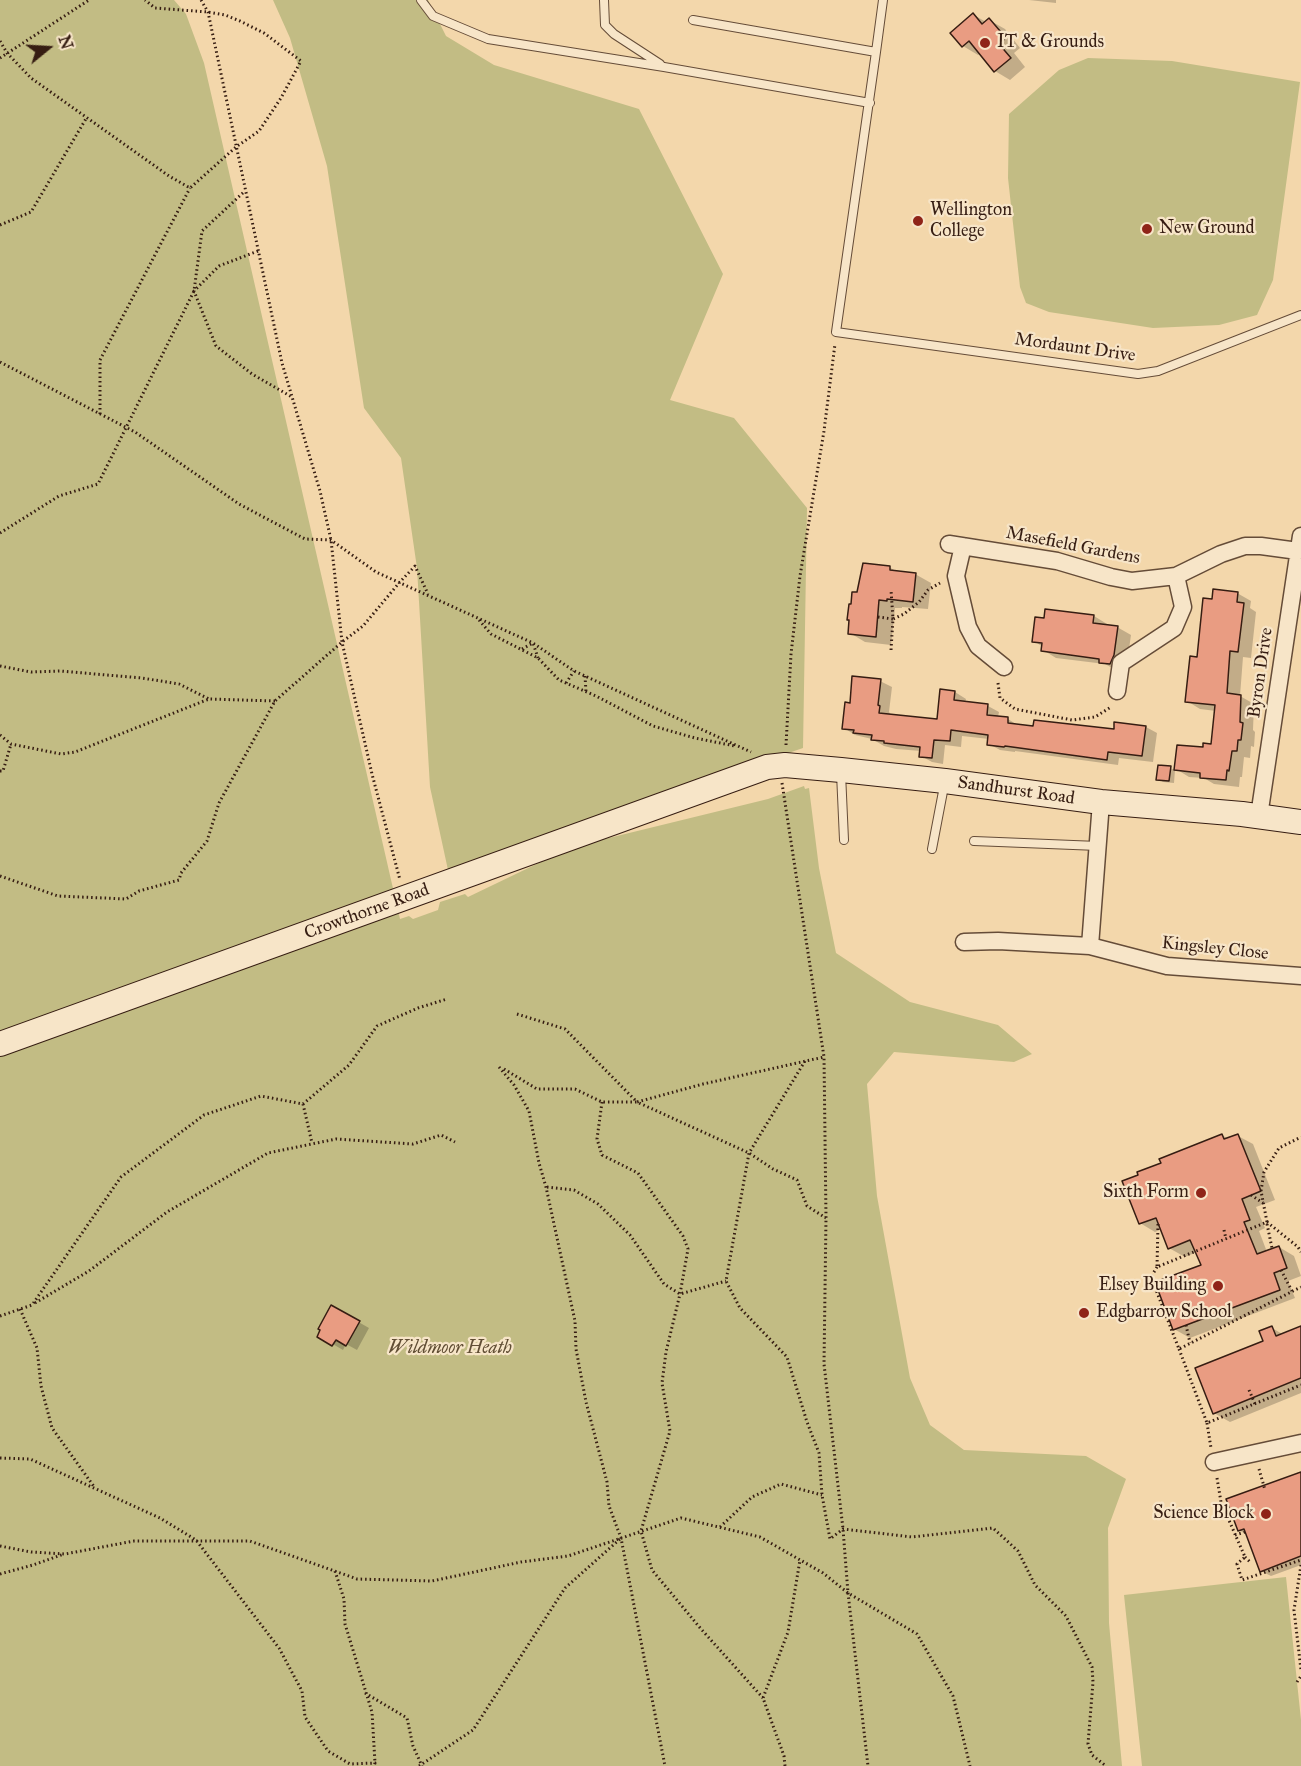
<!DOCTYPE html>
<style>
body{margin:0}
#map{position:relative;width:1301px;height:1766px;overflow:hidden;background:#f3d7ab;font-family:"IM FELL Great Primer",serif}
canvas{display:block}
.north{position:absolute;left:18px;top:18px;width:60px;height:60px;-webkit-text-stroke:4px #f7e5c8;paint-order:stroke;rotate:72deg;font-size:16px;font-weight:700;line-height:24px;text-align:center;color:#361d12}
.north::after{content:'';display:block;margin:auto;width:21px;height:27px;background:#361d12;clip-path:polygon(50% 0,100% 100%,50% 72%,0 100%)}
</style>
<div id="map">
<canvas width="1301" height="1766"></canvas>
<div class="north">N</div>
</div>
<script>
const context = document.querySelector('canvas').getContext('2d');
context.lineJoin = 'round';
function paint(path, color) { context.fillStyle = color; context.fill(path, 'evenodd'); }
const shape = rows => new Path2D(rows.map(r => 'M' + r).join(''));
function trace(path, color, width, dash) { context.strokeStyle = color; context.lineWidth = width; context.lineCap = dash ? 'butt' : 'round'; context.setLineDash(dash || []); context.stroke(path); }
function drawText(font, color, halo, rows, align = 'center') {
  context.font = font + ' "IM FELL Great Primer",serif'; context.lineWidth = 4.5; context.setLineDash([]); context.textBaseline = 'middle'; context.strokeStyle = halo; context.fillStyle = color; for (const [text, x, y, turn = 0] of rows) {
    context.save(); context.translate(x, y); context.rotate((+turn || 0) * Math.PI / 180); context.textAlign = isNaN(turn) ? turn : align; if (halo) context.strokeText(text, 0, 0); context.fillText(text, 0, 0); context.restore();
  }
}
const green = shape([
 [0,0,174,0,186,14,204,63,400,919,409,916,413,919,438,910,440,902,465,894,468,897,572,847,768,799,804,786,805,789,809,788,819,868,836,953,910,1002,998,1025,1032,1054,1014,1062,894,1052,867,1084,877,1196,910,1378,930,1425,964,1450,1086,1456,1126,1479,1108,1528,1109,1623,1122,1766,0,1766],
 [273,0,428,0,446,36,494,65,639,109,723,274,670,400,734,418,807,508,803,748,448,870,430,787,417,568,401,458,364,408,327,166,290,38],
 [1088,58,1172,61,1300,82,1273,280,1257,315,1219,325,1153,328,1049,312,1026,303,1020,287,1008,178,1009,114,1059,70],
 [1286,1577,1301,1720,1301,1766,1142,1766,1124,1595]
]);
const shadow = shape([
 [1029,0,1056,0,1056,3],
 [974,15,986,22,989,20,1005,29,1020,48,1014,53,1025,67,1010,80,995,71,981,53,978,55,963,46,952,33],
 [889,567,899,573,915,574,931,583,928,609,902,607,902,608,895,608,891,645,865,642,850,633,859,594],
 [1237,593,1251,601,1250,608,1256,612,1251,658,1243,657,1240,696,1254,704,1253,730,1255,732,1254,747,1251,746,1250,758,1244,757,1242,777,1240,777,1239,787,1214,784,1204,778,1189,777,1176,769,1212,745,1216,711,1200,709,1187,701,1213,601],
 [1094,616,1107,624,1107,626,1117,627,1131,635,1127,663,1114,669,1105,664,1056,658,1043,650,1043,647,1034,641],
 [880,681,892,687,889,712,891,715,939,720,955,692,966,699,965,703,988,706,999,712,998,717,1008,719,1019,726,1115,730,1146,727,1157,733,1153,762,1119,758,1118,765,1015,751,1015,752,1000,750,989,744,989,739,962,736,961,747,945,745,943,764,932,762,921,756,921,751,896,749,884,746,872,739,855,735,844,728,851,704],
 [1170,768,1175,770,1174,783,1163,782,1158,779],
 [1222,1135,1228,1139,1238,1136,1253,1144,1275,1200,1256,1207,1265,1228,1259,1231,1267,1252,1279,1247,1294,1256,1301,1276,1288,1281,1295,1298,1190,1338,1174,1329,1203,1266,1197,1252,1185,1257,1169,1248,1162,1229,1155,1232,1140,1223],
 [332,1307,369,1328,357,1350,346,1344,343,1350,319,1336],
 [1272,1328,1284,1335,1301,1328,1301,1393,1230,1422,1214,1413,1265,1342],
 [1301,1474,1301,1565,1271,1576,1261,1571,1247,1535,1239,1530]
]);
const building = shape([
 [973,13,982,24,989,18,1006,38,999,44,1011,58,994,72,969,41,962,47,950,33,973,13],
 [863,563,890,566,890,570,916,573,913,602,887,599,887,601,879,600,876,637,848,634,849,620,847,620,849,604,851,604,852,592,857,592,863,563],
 [1213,589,1238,592,1237,602,1244,603,1238,652,1230,651,1227,693,1241,695,1240,722,1243,723,1241,740,1238,740,1237,751,1232,751,1229,771,1227,770,1226,780,1200,778,1200,773,1174,770,1177,745,1203,747,1203,743,1211,744,1215,705,1185,702,1190,656,1197,657,1203,598,1212,599,1213,589],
 [1045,609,1094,615,1093,623,1118,626,1114,655,1110,664,1099,663,1099,659,1041,651,1042,643,1032,642,1035,617,1044,618,1045,609],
 [852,676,881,679,878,705,880,706,879,713,937,719,940,689,955,691,954,700,988,704,987,715,1008,717,1008,723,1033,726,1034,720,1114,729,1114,722,1146,726,1142,756,1108,752,1107,760,1005,746,1004,747,987,745,988,735,951,730,950,741,934,740,932,758,919,757,920,747,884,743,884,741,871,740,872,735,853,733,854,730,842,729,845,702,850,703,852,676],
 [1158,765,1171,766,1169,781,1156,780,1158,765],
 [1222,1134,1224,1139,1238,1134,1261,1191,1242,1199,1250,1220,1244,1222,1257,1254,1279,1246,1287,1268,1274,1273,1280,1290,1173,1330,1155,1282,1201,1265,1190,1240,1168,1249,1156,1218,1139,1224,1122,1181,1138,1175,1137,1172,1161,1163,1159,1159,1222,1134],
 [331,1305,360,1321,346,1346,336,1340,332,1346,317,1337,320,1330,318,1329,331,1305],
 [1272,1326,1276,1336,1301,1326,1301,1378,1213,1414,1195,1368,1263,1341,1259,1331,1272,1326],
 [1301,1472,1301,1556,1260,1572,1244,1529,1238,1531,1226,1499,1301,1472]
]);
const path = shape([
 [201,0,208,12,282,363,320,491,331,540,342,642,372,774,400,880],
 [0,41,7,53,31,78,169,176,190,188,236,147,259,131,281,98,301,61,264,33,240,21,225,15,208,12,155,8,145,0],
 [0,58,89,0],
 [0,225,31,212,87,117],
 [258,251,219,266,194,291,216,346,252,374,292,397],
 [0,362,135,432,239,504,305,539,331,540,376,572,533,643,574,671,751,752],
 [100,414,100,360,190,188],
 [0,533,59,496,98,484,194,291,202,231,245,191],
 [878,617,893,619,891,590],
 [479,620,491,634,538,658,559,680,596,696,653,726,695,738,735,746],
 [522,649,533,643,538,658],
 [891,650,893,619,904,614,919,602,928,590,940,583],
 [0,666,31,672,60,671,142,678,179,684,209,699],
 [585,676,586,692],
 [566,683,574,671],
 [998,683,1000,698,1015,709,1072,720,1095,717,1111,707],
 [0,735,11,744,61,754,75,752,209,699,275,701],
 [786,745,791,654,800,576,824,431,835,344],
 [0,771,3,771,11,744],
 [782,783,824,1057,826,1218,824,1364,843,1529,848,1593,868,1766],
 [0,876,58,896,126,899,139,891,179,880,181,873,207,841,219,803,275,701,342,642,363,626,399,583,415,566,428,594],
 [517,1014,565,1029,637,1102,703,1084,824,1057],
 [805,1061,749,1153,726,1281,740,1308,787,1357,807,1422,819,1453,822,1495,830,1539,843,1529,912,1537,993,1528,1018,1551,1035,1585,1066,1616,1092,1667,1093,1682,1088,1744,1092,1755,1106,1766],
 [499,1067,514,1085,529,1111,539,1163,546,1187,575,1321,576,1349,586,1402,607,1482,609,1506,621,1538,665,1766],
 [504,1069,537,1089,575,1089,602,1102,637,1102,749,1153,773,1169,797,1180,807,1206,826,1218],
 [602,1102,597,1139,602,1155,638,1173,683,1236,688,1249,680,1294,666,1352,662,1383,670,1431,641,1531,652,1570,701,1629,763,1698],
 [303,1104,312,1143],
 [547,1187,574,1190,598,1204,630,1235,664,1284,680,1294,726,1281],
 [1251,1195,1263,1203],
 [1267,1222,1298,1247,1301,1252],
 [1158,1224,1157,1267,1267,1222,1261,1191,1264,1172,1279,1148,1301,1137],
 [1267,1224,1272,1248],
 [1224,1230,1226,1239],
 [1157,1267,1151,1277,1179,1349,1301,1287],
 [1281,1270,1292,1291],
 [35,1303,89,1271,167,1212,268,1153,336,1139,413,1144,441,1135,455,1142],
 [20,1309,37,1348,41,1386,52,1428,95,1488],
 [0,1316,32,1305,121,1177,204,1115,261,1096,303,1104,349,1065,377,1026,418,1008,447,999],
 [1186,1325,1190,1343],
 [1179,1349,1207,1423,1301,1385],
 [1249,1390,1255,1404],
 [1207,1423,1211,1448],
 [0,1458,30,1459,160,1518,196,1540,279,1648,302,1691,305,1717,328,1751,350,1764,375,1763,374,1766],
 [1259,1469,1265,1490],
 [1217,1478,1221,1502,1245,1557,1237,1564,1242,1580,1301,1560],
 [720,1527,752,1497,781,1484,822,1495],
 [1235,1535,1245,1532],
 [0,1546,31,1552,65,1554,134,1541,250,1541,357,1579,432,1581,521,1562,568,1556,681,1518,760,1537,823,1573,848,1593,917,1634,953,1696,970,1766],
 [1245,1557,1251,1563],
 [1301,1565,1294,1610,1301,1670],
 [335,1571,344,1599,345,1624,372,1712,375,1763],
 [0,1574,33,1565,64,1554],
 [1297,1682,1301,1676],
 [365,1693,407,1718,413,1746,422,1766],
 [419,1766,473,1730,565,1588,620,1539],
 [785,1766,784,1756,763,1698,788,1632,800,1560]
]);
const lane = shape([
 [421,0,433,16,488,39,664,67,870,103],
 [604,0,605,25,614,34,660,64],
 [693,20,876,52,883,0],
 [876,52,836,332,1138,374,1158,371,1301,315],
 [841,773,844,840],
 [974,841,1098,846],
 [932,849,945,781]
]);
const street = shape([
 [949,544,1057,561,1111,577,1132,581,1176,576,1221,554,1245,546,1261,546,1298,551],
 [963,546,956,576,968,627,978,646,1004,667],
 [1117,691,1121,663,1174,628,1183,607,1176,576],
 [1259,816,1301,536],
 [964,942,998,941,1090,946,1167,966,1301,976],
 [1090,946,1101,802],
 [1214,1462,1301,1443]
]);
const secondary = shape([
 [0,1044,767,767,785,765,841,770,945,781,1101,802,1242,814,1301,822]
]);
const markers = [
 [985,43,6,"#8f2418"],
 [918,221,6,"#8f2418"],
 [1147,229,6,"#8f2418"],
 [1201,1193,6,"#8f2418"],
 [1218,1286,6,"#8f2418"],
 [1084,1313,6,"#8f2418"],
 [1266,1514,6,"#8f2418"]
];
const poiNames = [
 ["IT & Grounds",997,43],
 ["Wellington",930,211],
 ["College",930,232],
 ["New Ground",1159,229],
 ["Sixth Form",1189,1193,"right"],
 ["Elsey Building",1206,1286,"right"],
 ["Edgbarrow School",1096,1313],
 ["Science Block",1254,1514,"right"]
];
const streetNames = [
 ["Mordaunt Drive",1075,348,8],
 ["Masefield Gardens",1073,546,11],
 ["Byron Drive",1261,673,-82],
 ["Sandhurst Road",1016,791,8],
 ["Crowthorne Road",367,912,-20],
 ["Kingsley Close",1215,949,6]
];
const parkNames = [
 ["Wildmoor Heath",450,1349]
];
paint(green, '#c2bc84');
paint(shadow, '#0003');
paint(building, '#e99c82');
trace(building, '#361d12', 1.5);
trace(lane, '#654c38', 10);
trace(street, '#654c38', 19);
trace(secondary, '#361d12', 26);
trace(path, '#361d12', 3, [1.5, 3]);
trace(lane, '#f7e5c8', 8);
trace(street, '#f7e5c8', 16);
trace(secondary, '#f7e5c8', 24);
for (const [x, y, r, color] of markers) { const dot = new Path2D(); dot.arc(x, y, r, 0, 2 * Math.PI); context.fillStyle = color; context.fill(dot); trace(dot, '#f7e5c8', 2); }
drawText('18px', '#361d12', '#f7e5c8', poiNames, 'left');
drawText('18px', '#361d12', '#f7e5c8', streetNames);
drawText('italic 18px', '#604d34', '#f7e5c8', parkNames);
</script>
